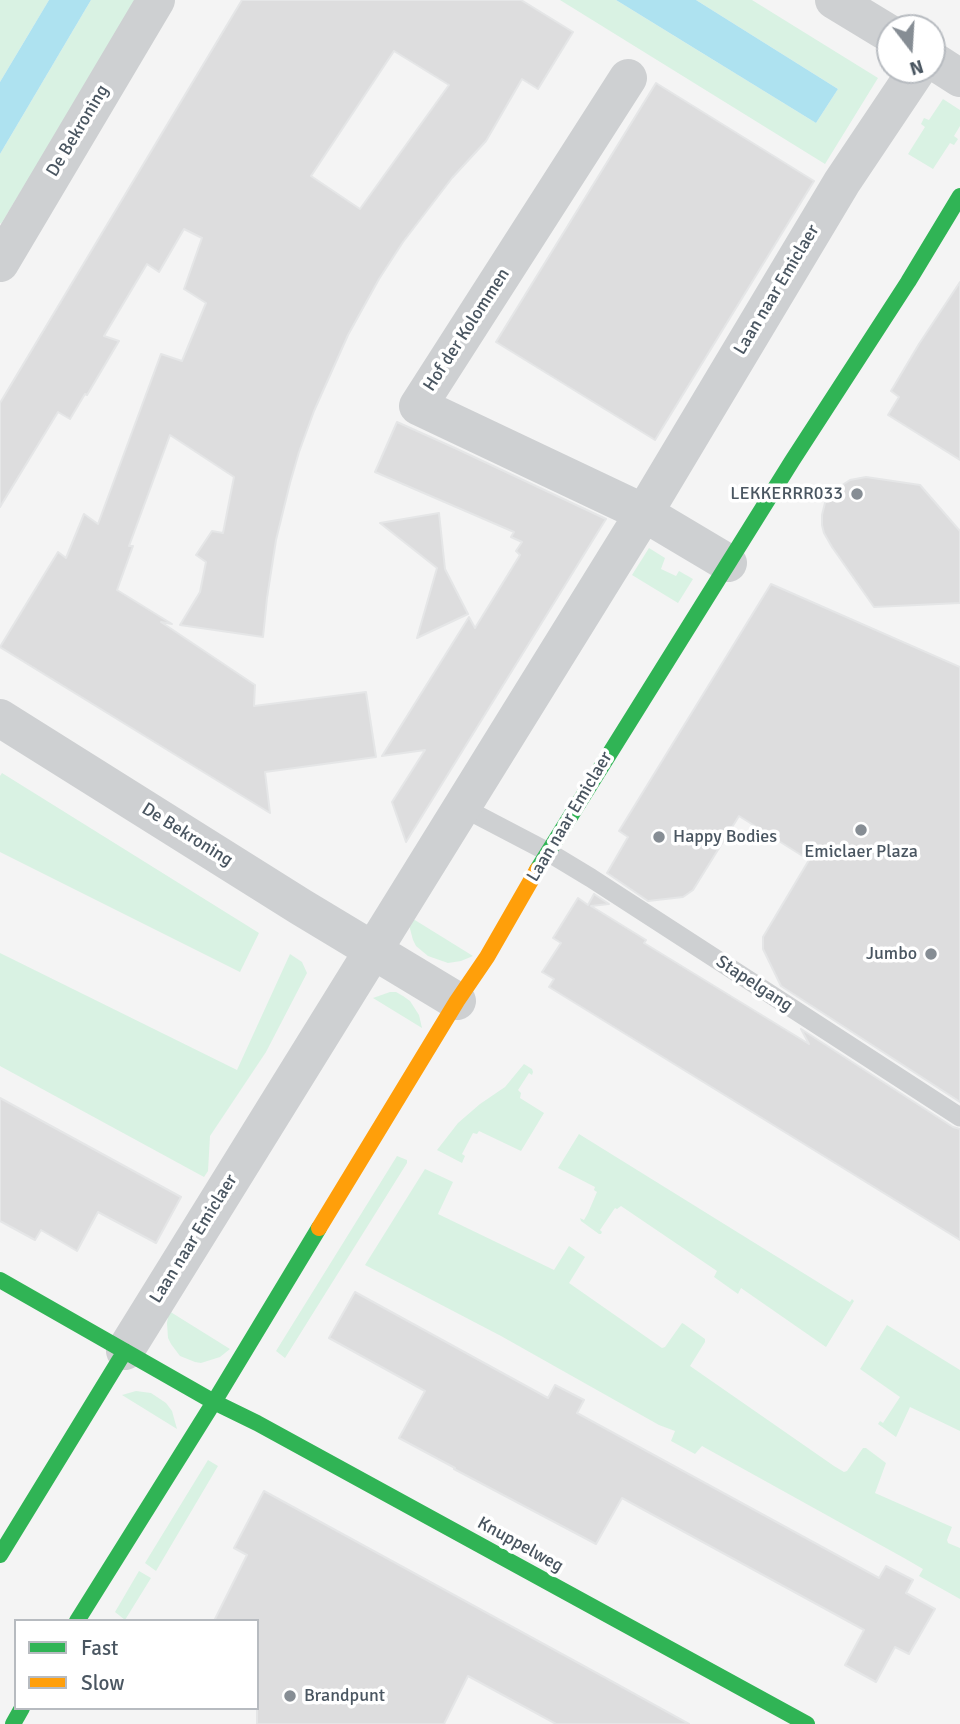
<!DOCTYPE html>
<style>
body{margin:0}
#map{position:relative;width:960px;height:1724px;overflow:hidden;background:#f4f4f4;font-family:Signika,sans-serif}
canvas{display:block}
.legend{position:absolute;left:14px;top:1619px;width:245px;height:91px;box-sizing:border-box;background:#fff;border:2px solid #b7bbc0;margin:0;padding:9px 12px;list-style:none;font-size:21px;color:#4a5661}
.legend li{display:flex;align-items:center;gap:14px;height:35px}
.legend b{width:35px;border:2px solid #b7bbc0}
.north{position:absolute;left:876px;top:14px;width:70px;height:70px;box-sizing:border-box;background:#fff;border:2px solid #b7bbc0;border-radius:50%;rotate:163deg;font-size:19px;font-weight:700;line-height:28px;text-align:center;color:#4a5661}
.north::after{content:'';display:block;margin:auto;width:24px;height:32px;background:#868d94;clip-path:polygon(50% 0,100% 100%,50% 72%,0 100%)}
</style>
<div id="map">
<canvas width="960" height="1724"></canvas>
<ul class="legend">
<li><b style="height:9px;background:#30b455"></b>Fast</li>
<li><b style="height:9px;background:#ff9f0a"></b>Slow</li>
</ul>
<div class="north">N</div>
</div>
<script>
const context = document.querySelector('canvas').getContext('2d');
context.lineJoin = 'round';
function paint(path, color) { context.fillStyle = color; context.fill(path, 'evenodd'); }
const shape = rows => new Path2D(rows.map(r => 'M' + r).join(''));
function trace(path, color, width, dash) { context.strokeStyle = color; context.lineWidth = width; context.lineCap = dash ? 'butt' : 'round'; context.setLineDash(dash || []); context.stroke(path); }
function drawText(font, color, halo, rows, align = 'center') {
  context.font = font + ' Signika,sans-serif'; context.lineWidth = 7; context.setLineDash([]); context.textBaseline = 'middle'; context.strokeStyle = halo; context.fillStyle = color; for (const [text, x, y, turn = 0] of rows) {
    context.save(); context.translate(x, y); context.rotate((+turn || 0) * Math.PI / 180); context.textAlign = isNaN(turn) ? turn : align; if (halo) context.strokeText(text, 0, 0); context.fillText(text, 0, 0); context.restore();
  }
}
const green = shape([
 [0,0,49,0,0,82],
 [91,0,138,0,1,224,0,223,0,154],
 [560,0,616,0,816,123,838,89,696,0,752,0,878,78,825,164],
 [943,99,960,110,960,126,954,136,958,139,954,145,950,143,933,169,908,154,925,127,921,124,924,118,929,120],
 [649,548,665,558,661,569,676,576,679,571,693,579,678,603,632,575],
 [2,773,259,933,240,972,0,852,0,776],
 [410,917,473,956,461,961,448,963,428,956,416,946,413,940,409,925],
 [0,953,237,1070,290,954,302,962,307,973,266,1052,210,1136,208,1171,204,1177,0,1066],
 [390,992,396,992,403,996,410,1001,419,1015,422,1028,373,998],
 [524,1064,532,1069,533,1072,532,1075,529,1073,518,1090,521,1093,520,1098,544,1113,521,1151,479,1131,477,1134,473,1133,462,1154,465,1156,462,1163,437,1150,458,1123,480,1104,505,1087],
 [579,1134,850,1302,852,1299,854,1301,826,1347,741,1288,738,1294,714,1277,717,1271,621,1206,617,1209,615,1208,600,1230,602,1232,601,1234,599,1234,581,1221,580,1218,584,1220,588,1213,597,1192,594,1190,595,1187,558,1168],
 [397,1156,407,1160,407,1163,285,1358,276,1351],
 [425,1169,453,1182,438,1214,554,1270,569,1246,585,1257,569,1283,662,1348,665,1347,682,1323,684,1324,705,1339,705,1342,690,1366,834,1466,844,1472,847,1471,863,1448,866,1448,886,1463,875,1493,952,1527,947,1540,948,1543,960,1548,960,1599,919,1576,923,1569,904,1558,702,1446,695,1454,671,1441,675,1431,659,1425,501,1336,365,1265],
 [169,1311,230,1349,220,1357,201,1363,195,1362,180,1356,171,1344,168,1338,167,1323],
 [887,1325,960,1370,960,1431,910,1407,896,1437,878,1424,880,1421,883,1423,900,1397,860,1369],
 [136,1391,151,1393,166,1403,172,1411,177,1429,122,1395],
 [208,1460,218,1466,156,1571,145,1563],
 [139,1571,151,1578,125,1620,115,1612]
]);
const water = shape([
 [49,0,91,0,0,154,0,82],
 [616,0,696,0,838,89,816,123]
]);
const building = shape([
 [242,0,521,0,573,32,538,89,522,79,486,141,452,178,403,242,379,279,348,335,314,411,299,452,290,483,276,540,267,598,263,637,180,625,200,592,206,562,196,555,212,531,223,533,234,477,170,435,129,546,133,546,117,590,172,624,161,622,255,685,254,706,366,692,376,757,265,772,270,813,0,647,58,552,66,558,84,514,98,524,161,354,182,361,206,303,184,289,202,238,184,229,159,272,147,264,104,336,119,341,87,395,85,394,70,419,58,412,0,507,0,403,242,0],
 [394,51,449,85,360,209,311,176,394,51],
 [656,83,814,181,655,440,496,342,656,83],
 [960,282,960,460,888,415,899,397,891,391,919,344,960,282],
 [397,422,457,449,606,519,406,842,392,802,425,750,382,756,469,617,475,628,520,555,516,551,522,542,511,537,514,532,375,472,397,422],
 [866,477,920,485,960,531,960,603,874,607,832,547,824,533,822,525,822,515,825,503,836,489,850,480,866,477],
 [439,513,445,569,468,614,417,638,437,568,380,523,439,513],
 [771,584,960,667,960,1102,781,986,763,949,763,937,809,860,739,816,693,890,683,897,648,901,607,873,628,837,619,831,771,584],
 [594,894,609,904,591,906,646,940,644,943,809,1044,801,1029,953,1127,960,1129,960,1240,549,987,554,979,542,972,561,943,553,938,578,898,588,905,594,894],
 [0,1098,181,1197,156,1243,98,1212,77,1251,41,1230,35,1240,0,1221,0,1098],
 [355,1292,548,1398,555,1385,584,1400,577,1413,879,1578,886,1566,913,1580,906,1593,935,1609,909,1654,895,1647,876,1682,845,1665,864,1630,622,1498,596,1544,454,1469,455,1468,399,1438,425,1391,329,1338,355,1292],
 [264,1491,604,1677,689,1724,556,1724,468,1676,444,1724,257,1724,257,1621,214,1621,247,1555,234,1548,264,1491]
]);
const lane = shape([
 [462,807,548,852,591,878,960,1117]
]);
const street = shape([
 [834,0,890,34],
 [932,60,960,78],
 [628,78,418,406,644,513,728,563],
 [0,263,156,0],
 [0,718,301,907,457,1001],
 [125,1351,644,513,842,182,917,70]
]);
const fast = shape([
 [537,870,792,461,908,282,960,196],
 [0,1280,214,1402,257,1423,807,1724],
 [0,1555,125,1351],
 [77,1621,214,1402,319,1228],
 [13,1724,22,1708]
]);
const slow = shape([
 [319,1228,457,1001,487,957,537,870]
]);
const markers = [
 [857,494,7,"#868d94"],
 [861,830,7,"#868d94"],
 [659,837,7,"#868d94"],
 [931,954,7,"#868d94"],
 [290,1696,7,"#868d94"]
];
const streetNames = [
 ["De Bekroning",78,131,-59],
 ["Laan naar Emiclaer",777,290,-59],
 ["Hof der Kolommen",467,330,-57],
 ["Laan naar Emiclaer",570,817,-59],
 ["De Bekroning",187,835,32],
 ["Stapelgang",754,984,33],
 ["Laan naar Emiclaer",194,1239,-58],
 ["Knuppelweg",520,1545,29]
];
const poiNames = [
 ["LEKKERRR033",843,494],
 ["Happy Bodies",673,837,"left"],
 ["Emiclaer Plaza",861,852,"center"],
 ["Jumbo",917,954],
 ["Brandpunt",304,1696,"left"]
];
paint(green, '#d9f2e3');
paint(water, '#aee2f0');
paint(building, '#ddddde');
trace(building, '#e5e6e7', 2);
trace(lane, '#ced0d2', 19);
trace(street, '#ced0d2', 38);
trace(fast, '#30b455', 16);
trace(slow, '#ff9f0a', 16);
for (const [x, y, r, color] of markers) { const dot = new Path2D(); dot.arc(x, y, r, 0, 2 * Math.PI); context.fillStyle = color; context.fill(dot); trace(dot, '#fff', 2.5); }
drawText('18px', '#4a5661', '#fff', streetNames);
drawText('18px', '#4a5661', '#fff', poiNames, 'right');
</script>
